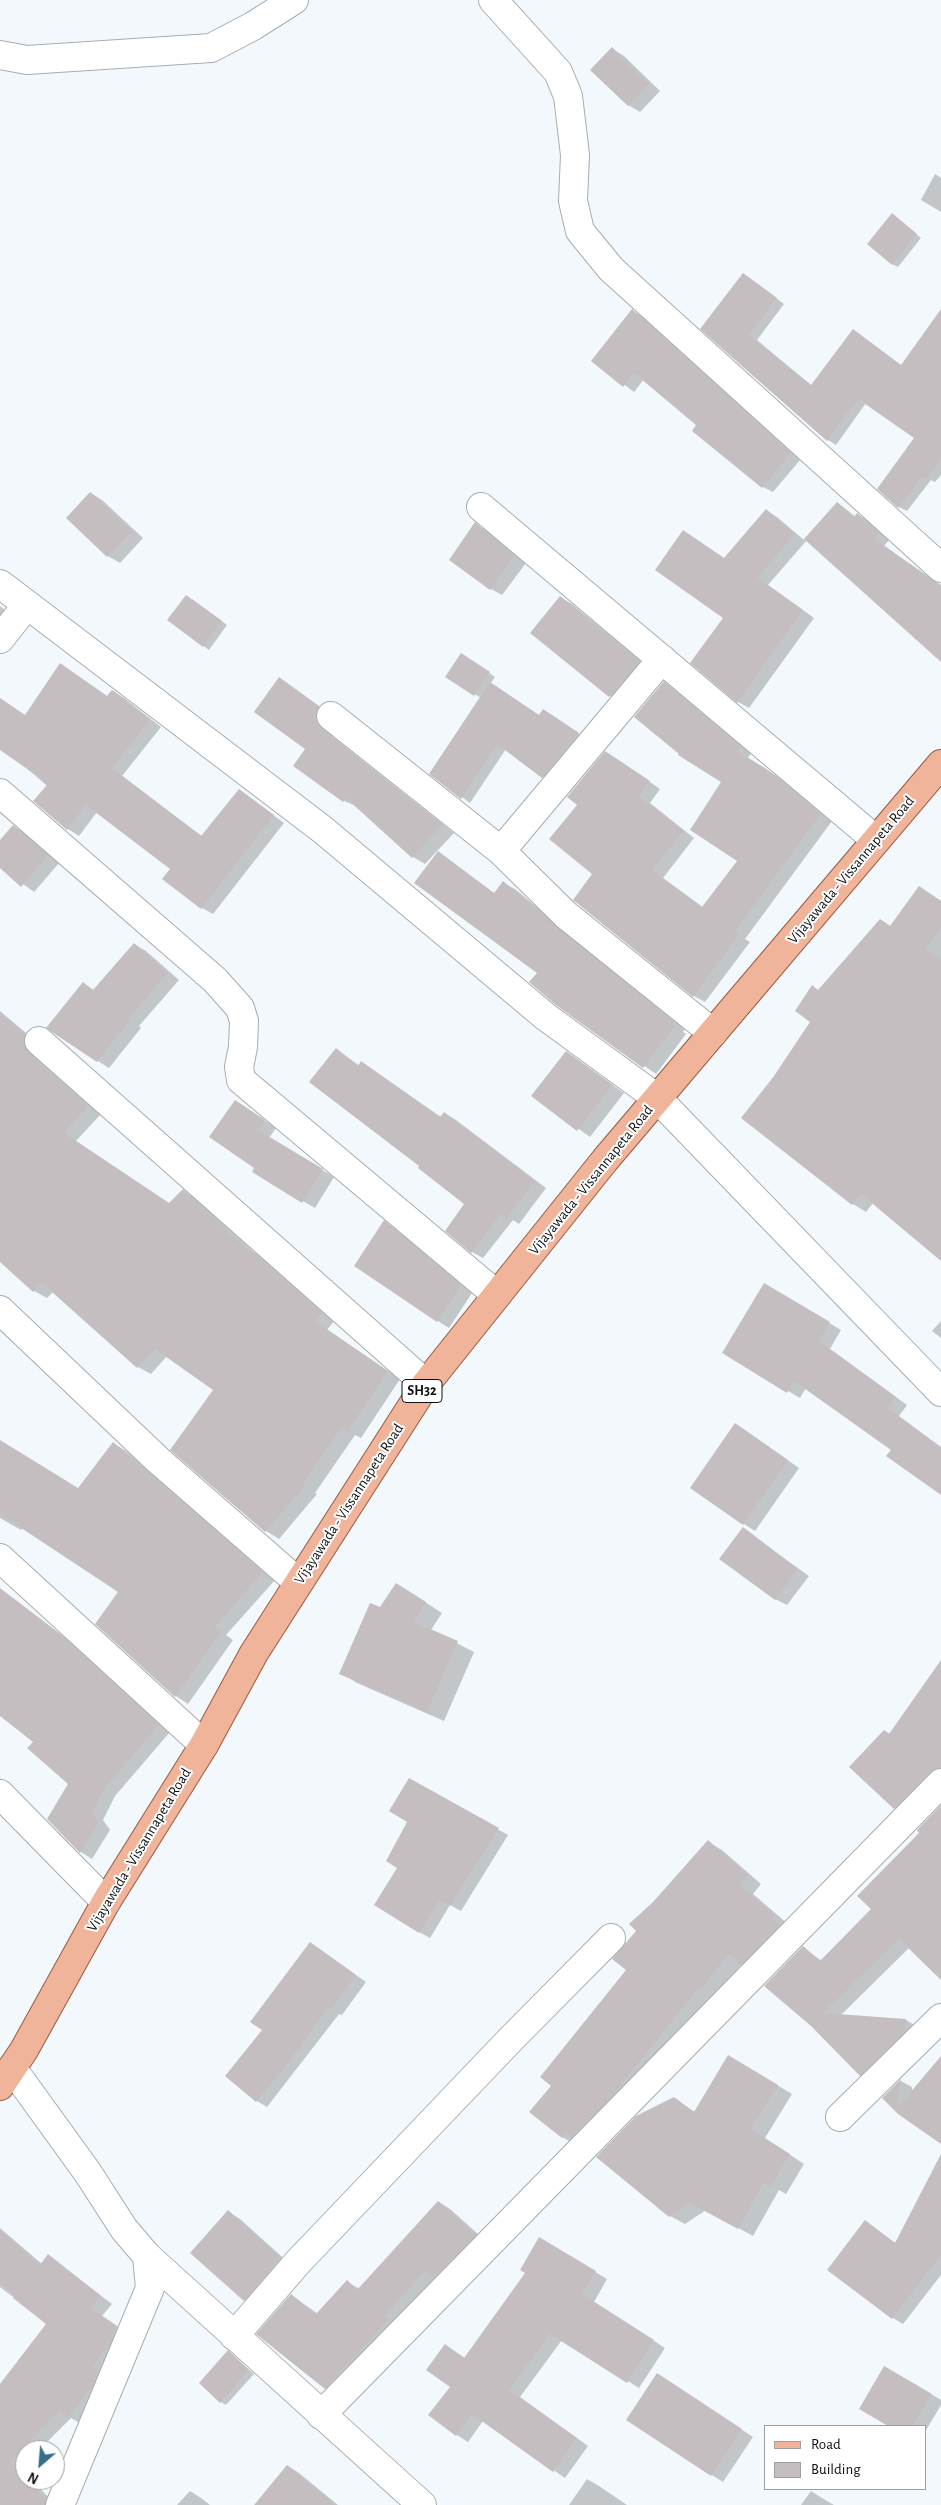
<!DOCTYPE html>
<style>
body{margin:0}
#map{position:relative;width:941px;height:2505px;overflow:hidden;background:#f3f8fc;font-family:"Alegreya Sans",sans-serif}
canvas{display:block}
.legend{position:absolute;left:764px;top:2425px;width:162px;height:65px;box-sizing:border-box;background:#fff;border:1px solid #9e9f9f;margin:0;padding:6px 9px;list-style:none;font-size:15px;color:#0d0f10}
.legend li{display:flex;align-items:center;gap:10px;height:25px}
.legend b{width:25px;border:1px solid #9e9f9f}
.north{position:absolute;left:15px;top:2440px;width:50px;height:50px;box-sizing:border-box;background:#fff;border:1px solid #9e9f9f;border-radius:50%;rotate:207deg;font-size:14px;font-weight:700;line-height:20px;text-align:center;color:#0d0f10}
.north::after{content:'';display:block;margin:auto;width:18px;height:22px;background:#367089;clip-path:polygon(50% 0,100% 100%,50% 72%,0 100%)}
</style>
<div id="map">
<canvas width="941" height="2505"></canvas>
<ul class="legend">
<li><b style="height:6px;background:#efb49a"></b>Road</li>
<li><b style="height:14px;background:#c4bec0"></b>Building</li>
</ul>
<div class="north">N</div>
</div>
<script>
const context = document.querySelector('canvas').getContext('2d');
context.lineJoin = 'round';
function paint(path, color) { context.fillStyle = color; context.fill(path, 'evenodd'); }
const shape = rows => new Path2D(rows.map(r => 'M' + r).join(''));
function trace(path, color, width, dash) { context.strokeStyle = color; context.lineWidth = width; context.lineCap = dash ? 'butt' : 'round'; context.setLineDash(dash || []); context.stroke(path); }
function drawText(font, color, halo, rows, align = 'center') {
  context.font = font + ' "Alegreya Sans",sans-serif'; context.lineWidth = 4; context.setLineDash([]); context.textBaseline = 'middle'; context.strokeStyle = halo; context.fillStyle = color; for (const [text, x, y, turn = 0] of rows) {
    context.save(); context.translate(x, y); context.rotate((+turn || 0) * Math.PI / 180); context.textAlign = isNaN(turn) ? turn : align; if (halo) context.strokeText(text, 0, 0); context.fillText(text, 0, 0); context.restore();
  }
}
const shadow = shape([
 [612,49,624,56,660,91,640,112,628,105],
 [935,174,941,178,941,212,921,200],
 [897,218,921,238,898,267,892,264],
 [744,274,784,304,757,340,812,386,902,366,941,330,941,475,935,482,931,480,907,511,899,507,916,437,866,403,836,445,828,440,702,329],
 [633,311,643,317,800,460,773,492,763,487,698,425,644,379,634,392,593,361],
 [91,493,102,500,143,538,120,563,108,556],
 [838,503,856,517,858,515,869,521,889,540,884,546,941,585,941,660,807,540,768,585,814,618,749,708,738,702,725,617,683,531,725,559,767,511,777,517,804,540],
 [475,524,487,531,526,563,502,595,491,589],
 [560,597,572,604,651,669,622,703,610,696,532,633],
 [192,599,227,625,209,650,169,620],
 [0,606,14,618,0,636],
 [467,658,495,677,490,684,540,716,552,715,587,739,551,782,506,749,470,803,431,774,481,698,447,677],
 [61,665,108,697,113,691,124,698,161,727,122,776,203,837,239,790,284,823,213,914,202,908,172,869,97,812,79,836,68,829,35,801,47,786,21,763,0,749,0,714,7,704,26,716],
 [280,679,330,714,326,727,333,737,454,833,425,864,413,857,356,806,344,801,306,749],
 [664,683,675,690,751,753,748,758,780,778,832,821,745,939,750,942,705,1002,694,996,594,873,579,804,617,759,660,789,650,803,694,838,663,878,704,908,739,860,723,781],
 [13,826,25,833,59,863,34,892,0,867,0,842],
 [438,853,495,894,503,883,515,889,685,1029,683,1032,686,1034,656,1074,556,1004,538,972],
 [919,887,941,901,941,1260,873,1203,866,1212,853,1204,776,1077,812,1021,819,991,881,920,892,927],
 [134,944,146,951,179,980,139,1026,141,1028,109,1068,98,1061,83,984,94,990],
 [0,1011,38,1043,101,1114,76,1141,170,1204,183,1191,196,1198,254,1252,264,1258,334,1321,327,1330,400,1379,361,1438,355,1435,315,1493,317,1494,279,1539,266,1531,172,1450,215,1390,167,1356,151,1374,138,1367,54,1291,47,1298,34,1291,6,1265,0,1195],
 [336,1049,360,1066,362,1063,373,1070,441,1117,444,1113,456,1120,546,1188,519,1224,513,1220,483,1258,472,1252,465,1204,421,1166],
 [566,1052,624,1093,590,1137,533,1096],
 [236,1101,276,1128,269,1138,334,1177,315,1208,253,1172,256,1167],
 [384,1222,396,1229,472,1293,449,1328,438,1321],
 [765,1285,841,1330,830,1349,907,1405,899,1416,941,1447,941,1494,892,1450,806,1388,800,1398,724,1353],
 [941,1321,941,1338,932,1331],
 [747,1432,799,1468,755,1531,744,1524],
 [0,1441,78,1490,113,1443,126,1451,275,1580,226,1635,233,1640,188,1704,176,1696,97,1624,120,1592,23,1527,21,1530,0,1518],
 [743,1529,809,1576,787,1605,775,1599],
 [7,1594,71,1642,170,1732,115,1796,103,1820,110,1830,92,1859,81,1852,48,1819,69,1784,34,1742,0,1714,0,1603],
 [414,1595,442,1613,431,1630,474,1652,444,1721,357,1683,341,1673,380,1608],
 [941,1670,941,1780,907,1815,895,1808,885,1731,890,1734],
 [409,1780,508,1835,461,1911,450,1905,430,1938,419,1932,398,1868,409,1822],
 [941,1807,941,1979,909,1948,841,2015,906,2020,918,2027,873,2082,861,2075,812,2025,803,1948,822,1961,873,1909,921,1833],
 [708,1842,722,1850,761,1884,753,1894,788,1924,755,1972,742,1964,714,1997,712,1996,621,2108,576,2145,562,2137,553,2086,627,1970,638,1930,653,1903],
 [311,1943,366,1982,342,2015,339,2014,267,2107,257,2101,264,2030],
 [941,2058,941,2142,884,2098,901,2081,912,2087,912,2093],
 [744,2065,792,2094,765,2138,804,2164,786,2194,779,2190,753,2236,706,2210,685,2224,670,2216,674,2099,695,2112],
 [941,2185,941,2275,903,2324,893,2318,865,2222,897,2244],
 [439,2202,450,2209,487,2242,337,2395,325,2388,291,2295,318,2314,347,2282,360,2289],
 [228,2212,240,2219,291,2265,256,2306,245,2300],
 [0,2228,42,2264,49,2256,112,2304,102,2316,128,2334,80,2423,71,2418,39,2450,25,2450,25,2464,21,2469,25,2473,25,2480,32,2480,56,2505,0,2505,0,2387,48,2324,0,2287],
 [540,2239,607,2279,594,2302,665,2348,639,2388,562,2340,520,2397,588,2446,565,2478,483,2421,468,2442,457,2435,445,2345,465,2358,527,2273],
 [228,2352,254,2374,226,2405,221,2402],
 [885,2367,941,2400,941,2405,925,2432,925,2426,890,2426,860,2409],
 [669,2382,753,2437,723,2482,712,2475],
 [288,2466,299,2473,338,2505,255,2505],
 [587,2479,599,2486,627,2505,569,2505],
 [190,2491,201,2498,210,2505,177,2505],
 [811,2491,822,2498,834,2505,801,2505]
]);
const building = shape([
 [612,47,649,84,628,106,590,70],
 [892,213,917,234,892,265,867,244],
 [743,273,777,298,749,335,811,385,853,329,901,365,941,309,941,459,926,479,923,476,898,508,877,489,914,438,858,399,827,441,700,329],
 [632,309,791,453,762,488,692,431,696,425,634,373,623,387,591,361],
 [90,492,132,531,107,557,66,518],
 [837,502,854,517,857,513,879,533,874,538,941,587,941,662,804,539],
 [766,509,795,534,758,578,803,610,737,703,690,663,723,618,655,570,683,530,724,558],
 [475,522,514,556,490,590,449,560],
 [186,595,222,621,203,647,167,620],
 [560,596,640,661,609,697,530,633],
 [461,653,490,672,474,696,445,677],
 [60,663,107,696,112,690,150,720,112,768,201,836,239,789,274,815,201,909,162,879,170,869,86,805,67,830,33,801,47,785,43,780,0,750,0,698,25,715],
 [279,677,319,706,314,719,321,728,443,825,412,858,346,798,343,802,293,766,305,749,254,712],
 [664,681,740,746,737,751,768,770,821,814,735,931,739,935,693,997,573,900,592,874,549,839,577,805,567,797,605,751,650,781,639,796,684,831,652,870,702,907,737,861,690,830,721,782,678,755,679,754,634,717],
 [490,682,539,715,543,709,579,733,542,778,497,744,461,799,429,774],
 [13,825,48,855,21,887,0,868,0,840],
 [438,851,494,893,503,881,674,1022,672,1024,675,1026,643,1068,556,1005,529,982,537,973,414,883],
 [919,886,941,901,941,927,926,948,941,961,941,1261,861,1194,852,1205,741,1118,774,1076,810,1022,795,1011,812,985,818,990,880,919,890,926],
 [134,943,168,973,128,1019,130,1020,97,1062,46,1028,83,982,93,990],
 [0,1013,25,1035,24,1045,29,1053,88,1106,64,1133,169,1203,183,1189,249,1251,250,1249,322,1313,315,1321,388,1371,347,1432,341,1428,303,1484,305,1486,265,1532,170,1450,213,1390,155,1349,137,1368,42,1283,33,1292,0,1262],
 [336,1048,358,1066,361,1061,440,1117,444,1112,535,1181,507,1218,501,1214,471,1253,445,1231,464,1204,418,1168,419,1166,309,1082],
 [566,1051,613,1085,577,1131,531,1096],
 [235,1100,265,1120,258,1130,323,1169,302,1203,252,1172,254,1168,209,1137],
 [384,1220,461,1285,437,1322,354,1266],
 [764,1283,830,1322,819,1341,896,1397,888,1408,941,1448,941,1495,886,1456,891,1450,794,1381,787,1393,722,1353],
 [735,1423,788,1460,743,1525,690,1488],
 [0,1440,78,1488,113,1442,263,1572,215,1627,221,1632,175,1697,95,1624,118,1592,0,1514],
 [743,1527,798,1569,775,1600,719,1559],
 [396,1583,426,1602,414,1622,458,1641,427,1712,339,1674,370,1603,380,1607],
 [0,1588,60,1634,159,1725,104,1789,92,1813,99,1822,80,1853,47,1819,68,1784,27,1748,33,1742,0,1716],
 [941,1660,941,1768,930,1772,894,1809,849,1767,884,1730,889,1734],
 [409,1778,499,1828,450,1906,439,1900,419,1933,374,1905,397,1868,386,1861,407,1822,389,1811],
 [941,1805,941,1980,899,1939,824,2013,906,2019,905,2032,860,2076,811,2026,764,1986,803,1946,820,1961,871,1909,857,1896,919,1833,917,1830],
 [708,1840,748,1875,740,1885,775,1916,772,1919,780,1925,741,1965,729,1954,700,1990,698,1989,608,2101,572,2137,566,2133,562,2138,529,2112,551,2086,540,2077,626,1970,612,1959,636,1931,629,1924,653,1902],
 [310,1942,356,1975,331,2010,328,2008,282,2071,256,2102,225,2076,262,2030,250,2022],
 [728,2055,778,2085,750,2129,790,2154,770,2187,764,2183,738,2229,690,2203,669,2217,596,2157,636,2116,674,2097,694,2112],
 [941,2056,941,2144,898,2114,882,2098,901,2079,898,2107],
 [941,2154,941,2255,892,2319,827,2270,865,2220,895,2243],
 [438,2201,476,2235,433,2278,425,2271,385,2316,389,2319,325,2389,256,2334,291,2294,316,2314,347,2280,357,2290],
 [228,2210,280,2257,244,2301,190,2253],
 [0,2230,40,2265,48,2254,101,2296,91,2308,117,2326,110,2344,93,2366,99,2371,93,2385,68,2418,59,2411,10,2462,25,2477,25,2480,28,2480,46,2498,45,2505,0,2505,0,2384,46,2324,13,2298,15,2296,0,2283],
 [539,2237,596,2271,582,2294,654,2340,627,2383,550,2334,509,2390,577,2438,553,2472,472,2414,456,2436,428,2415,450,2387,426,2370,445,2344,464,2358,525,2273,520,2270],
 [228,2350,249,2370,220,2403,199,2383],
 [884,2366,932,2394,912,2426,888,2426,859,2409],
 [657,2373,742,2429,711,2476,626,2420],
 [287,2465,336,2505,254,2505]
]);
const street = shape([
 [493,0,558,72,568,96,575,155,573,201,580,231,611,269,941,568],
 [0,55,27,60,211,48,253,26,294,0],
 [481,507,876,840],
 [0,584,323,830,546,1017,657,1098,941,1392],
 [0,639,26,606],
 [331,716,501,851,566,915,713,1033],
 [0,793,215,980,240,1008,244,1021,243,1047,239,1067,241,1080,497,1295],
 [501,851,662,659],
 [39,1041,426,1384],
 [0,1310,158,1460,298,1582],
 [0,1558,204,1745],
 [0,1794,106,1902],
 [12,2068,88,2173,124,2229,147,2256,150,2288,60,2505],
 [840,2117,941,2018],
 [147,2256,422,2505],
 [234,2336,298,2262,510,2040,611,1938],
 [321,2415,941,1783]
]);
const primary = shape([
 [0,2086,24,2050,106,1902,204,1745,254,1653,426,1384,605,1160,941,764]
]);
const shields = [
 [422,1391,40]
];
const shieldNames = [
 ["SH32",422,1391]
];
const streetNames = [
 ["Vijayawada - Vissannapeta Road",851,870,-50],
 ["Vijayawada - Vissannapeta Road",591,1180,-51],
 ["Vijayawada - Vissannapeta Road",349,1504,-57],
 ["Vijayawada - Vissannapeta Road",139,1850,-59]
];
paint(shadow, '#0003');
paint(building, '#c4bec0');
trace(street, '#a8acb0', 30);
trace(primary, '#995a3e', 30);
trace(street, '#fff', 28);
trace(primary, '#efb49a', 28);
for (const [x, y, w] of shields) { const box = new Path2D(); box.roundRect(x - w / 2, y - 11.5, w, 23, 4); context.fillStyle = '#fff'; context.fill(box); trace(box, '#0d0f10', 1); }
drawText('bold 14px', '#0d0f10', null, shieldNames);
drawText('15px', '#0d0f10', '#fff', streetNames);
</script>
